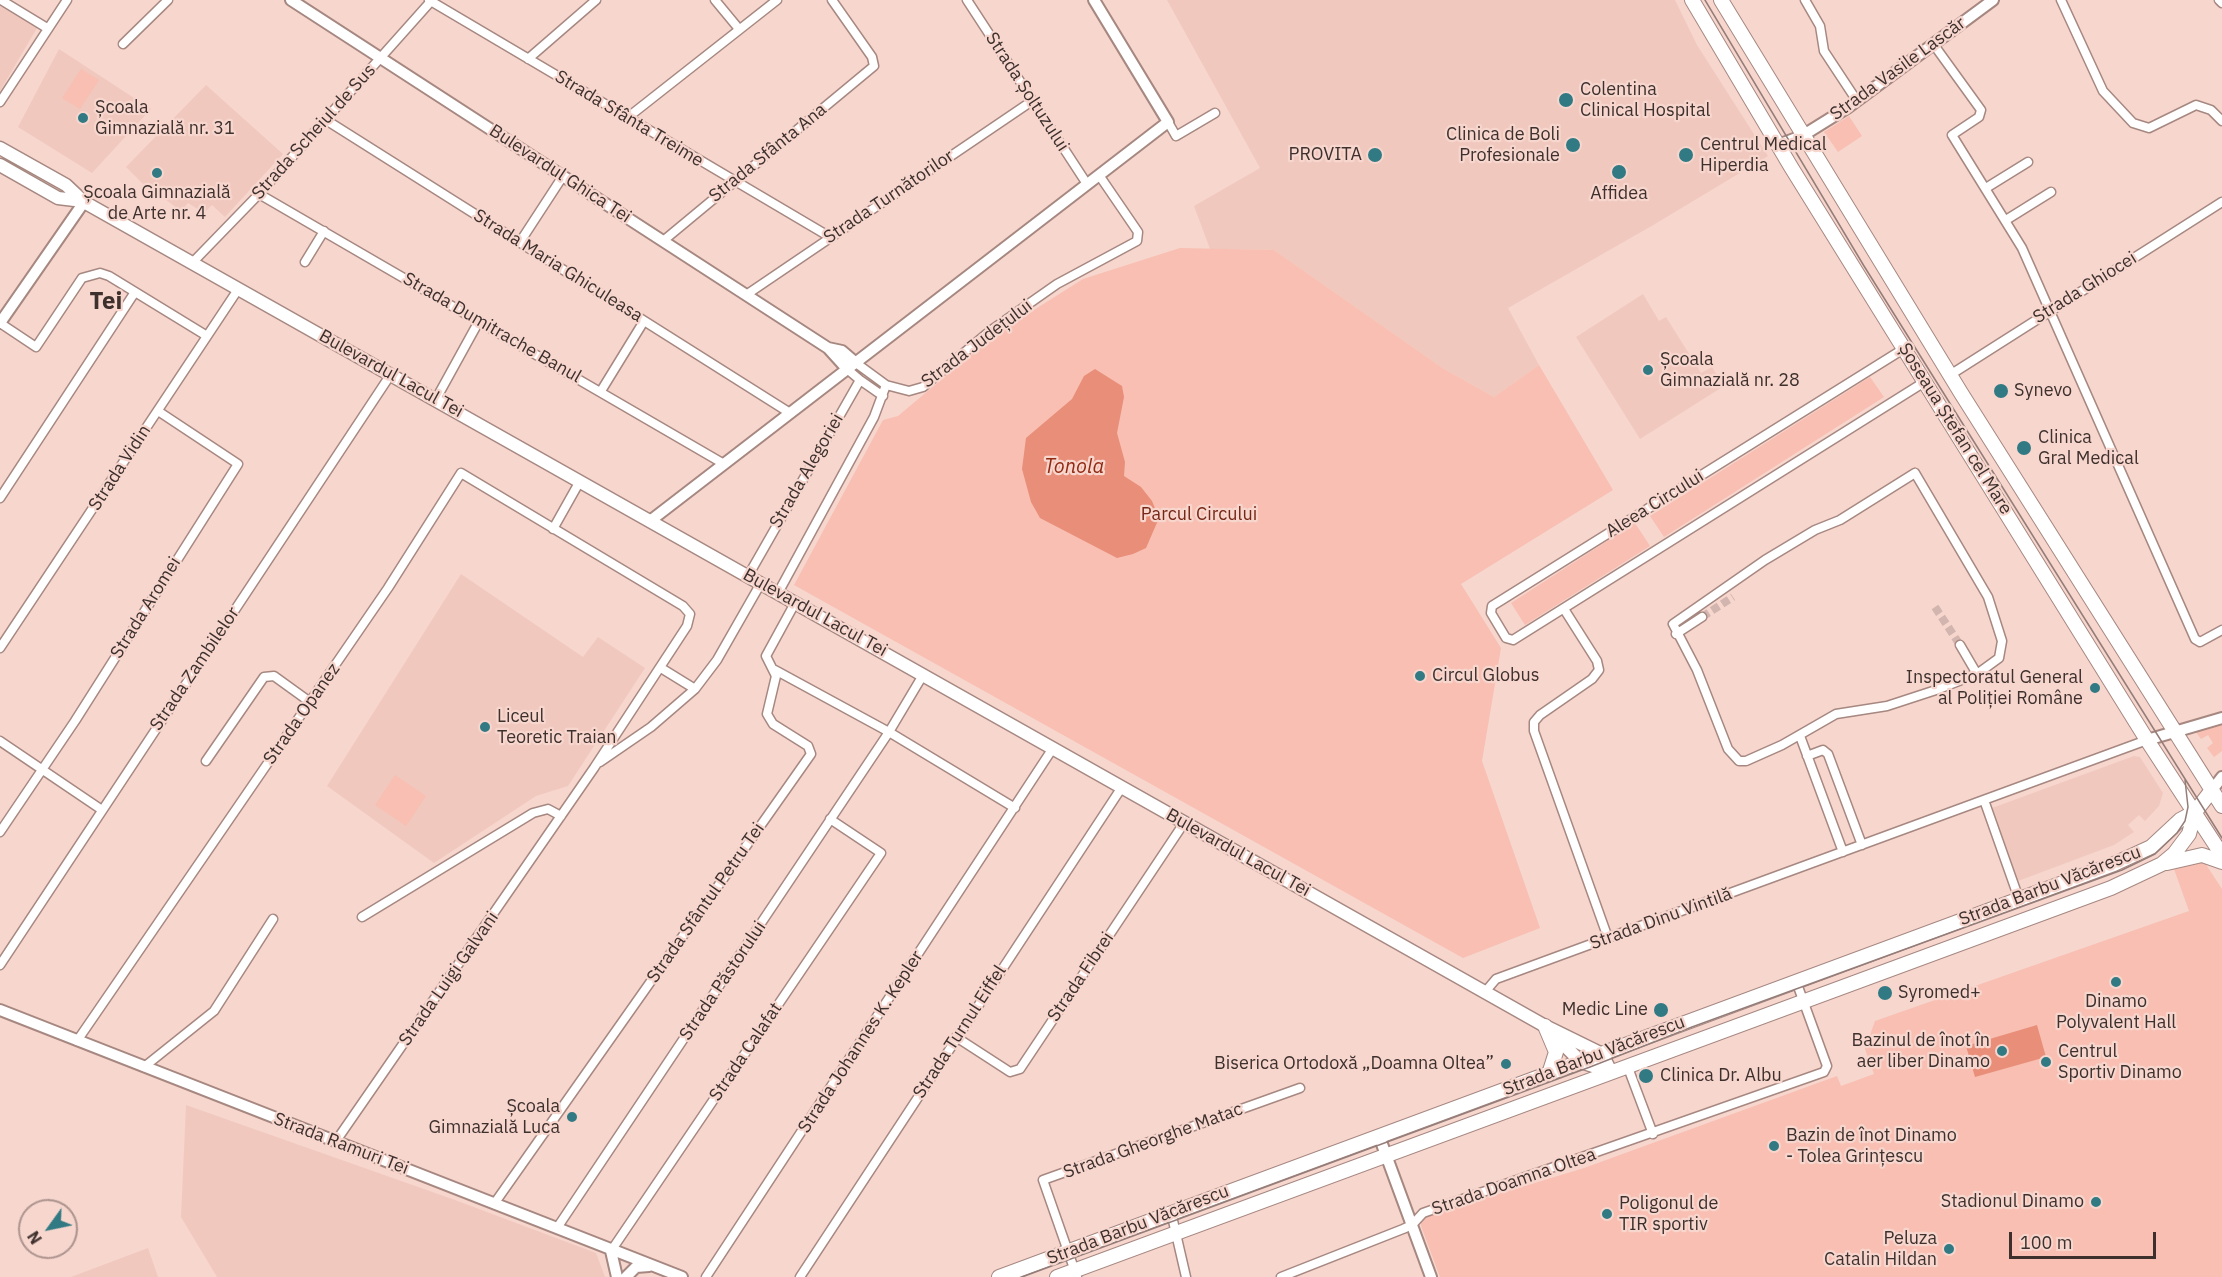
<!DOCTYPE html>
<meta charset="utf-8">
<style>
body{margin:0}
#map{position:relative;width:2222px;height:1277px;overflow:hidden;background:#f7d6ce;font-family:"IBM Plex Sans",sans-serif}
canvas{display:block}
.north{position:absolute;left:18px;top:1199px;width:60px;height:60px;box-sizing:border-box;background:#f7d6ce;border:2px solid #ad948e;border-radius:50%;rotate:237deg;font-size:16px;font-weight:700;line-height:24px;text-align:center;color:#3d302d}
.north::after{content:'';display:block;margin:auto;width:21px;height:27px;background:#327a83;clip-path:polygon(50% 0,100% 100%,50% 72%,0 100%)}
.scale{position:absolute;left:2009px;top:1232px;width:147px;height:27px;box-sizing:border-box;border:3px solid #3d302d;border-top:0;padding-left:8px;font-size:18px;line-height:21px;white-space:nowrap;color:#3d302d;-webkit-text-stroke:4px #f7d6ce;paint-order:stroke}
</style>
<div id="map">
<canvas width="2222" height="1277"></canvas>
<div class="north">N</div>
<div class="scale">100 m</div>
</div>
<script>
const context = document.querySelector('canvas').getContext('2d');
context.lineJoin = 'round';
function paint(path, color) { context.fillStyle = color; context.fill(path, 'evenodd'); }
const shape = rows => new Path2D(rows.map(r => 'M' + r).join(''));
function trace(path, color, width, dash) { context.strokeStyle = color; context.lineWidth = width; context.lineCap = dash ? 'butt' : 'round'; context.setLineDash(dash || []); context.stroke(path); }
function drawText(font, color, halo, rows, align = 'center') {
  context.font = font + ' "IBM Plex Sans",sans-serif'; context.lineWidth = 4.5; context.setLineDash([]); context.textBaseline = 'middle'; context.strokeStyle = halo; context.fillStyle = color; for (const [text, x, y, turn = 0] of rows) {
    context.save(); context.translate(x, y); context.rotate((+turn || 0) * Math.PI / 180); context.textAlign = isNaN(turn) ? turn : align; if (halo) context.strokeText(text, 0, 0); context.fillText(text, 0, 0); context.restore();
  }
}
const built = shape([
 [1167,0,1675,0,1697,45,1768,156,1655,224,1508,308,1539,365,1494,397,1444,369,1274,250,1210,249,1194,206,1260,168],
 [0,6,37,28,0,91],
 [59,49,151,109,92,173,18,127],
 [206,85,283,154,225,217,212,205,204,213,188,203,181,211,154,191,152,193,126,167],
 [1643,294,1659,321,1666,317,1701,373,1712,367,1724,386,1640,439,1576,337],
 [461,574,583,657,598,637,645,668,568,786,536,796,434,863,327,786],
 [2134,756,2140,757,2163,793,2159,806,2145,821,2139,815,2128,825,2134,832,2114,845,2018,881,1992,808],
 [186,1105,455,1200,596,1253,605,1277,217,1277,181,1217],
 [148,1248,158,1277,71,1277]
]);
const green = shape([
 [81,69,99,80,80,109,62,98],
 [1849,116,1862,136,1838,152,1824,132],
 [1180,248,1274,250,1444,369,1494,397,1539,365,1613,490,1461,584,1501,648,1482,761,1540,928,1463,958,794,585,883,420,898,416,996,334,1083,279],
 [1870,377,1884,397,1664,537,1650,516],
 [1635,523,1650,546,1525,625,1511,603],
 [2222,724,2222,751,2214,757,2207,748,2213,743,2208,735,2201,739,2196,732],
 [395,775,426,796,406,826,375,805],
 [2195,860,2205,863,2222,889,2222,1277,1440,1277,1421,1226,1421,1222,1426,1216,1584,1168,1837,1076,1841,1086,1874,1074,1865,1049,1875,1021,2189,911,2174,869]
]);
const water = shape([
 [1095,369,1122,386,1124,397,1117,433,1125,462,1124,476,1141,487,1152,501,1159,518,1146,548,1133,554,1117,558,1040,518,1031,502,1022,469,1026,438,1072,399,1084,376],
 [2037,1025,2046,1057,1975,1077,1966,1046]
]);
const minorTunnel = shape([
 [1935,607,1960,645],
 [1702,617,1733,597]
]);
const minor = shape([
 [1,0,47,28],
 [429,0,830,237],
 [715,0,739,29],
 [967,0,1087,184],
 [1805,0,1820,26,1824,51,1857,101],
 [2061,0,2103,91,2133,123,2149,128,2196,105,2211,110,2222,121],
 [2219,0,2222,3],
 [123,44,168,0],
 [1934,45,1981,110,1979,117,1952,135,2022,248,2195,639,2200,642,2222,630],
 [528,59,596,0],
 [0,102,67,0],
 [627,118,777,0],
 [326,120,790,413],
 [1168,122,1176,136,1215,113],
 [1986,188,2028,162],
 [259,194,724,464],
 [2006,220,2051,192],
 [663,241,874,66,872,57,832,0],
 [520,242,563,176],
 [193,262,259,194,432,0],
 [305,262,324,231],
 [746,295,1032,101],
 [0,323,36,347,82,278,100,273,109,276,207,336],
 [1905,348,1492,606,1491,613,1506,638,1513,640,1926,381],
 [856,363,886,385,909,391,923,387,990,331,1057,284,1137,241,1138,232,1099,175],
 [1950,375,2222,202],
 [860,380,883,396],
 [601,391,644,321],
 [436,399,479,321],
 [1915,473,1988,597,2002,641,1999,658,1977,674,1936,690,1887,706,1836,714,1782,745,1746,761,1739,761,1728,749,1697,670,1673,624,1765,560,1815,530,1840,520,1915,473],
 [0,498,135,292],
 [553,529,580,481],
 [748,576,860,380,847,369],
 [778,593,874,417,886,385],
 [1564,609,1597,661,1599,670,1592,679,1540,715,1534,722,1534,731,1608,938],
 [1676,634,1702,617],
 [1960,645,1977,674],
 [0,648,239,288],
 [661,668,695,689],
 [775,670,889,732,1015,808],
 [1800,736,1843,852],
 [0,741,102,810],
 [1807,756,1823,750,1828,754,1862,845],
 [206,761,264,677,274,676,310,702],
 [600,762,651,727,695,689,717,660,761,583],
 [1984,800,2019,899],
 [0,832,75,721,238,464,158,411],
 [362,917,533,813,548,809,561,816],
 [0,965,391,374],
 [1485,992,1496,979,2147,740],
 [956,1037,1010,1072,1020,1069,1184,823],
 [77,1041,388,588,461,473,683,606,690,614,687,626,594,768,336,1141],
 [1627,1065,1653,1134],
 [144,1067,214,1011,273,919],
 [494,1204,811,754,808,746,773,724,767,714,776,676,766,656,795,603],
 [1171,1212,1186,1277],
 [557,1228,889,732,923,675],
 [611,1251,881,853,830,819],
 [706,1277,1053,748],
 [800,1277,1122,787],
 [1077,1277,1043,1180,1300,1088],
 [1281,1277,1403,1229,1412,1225,1423,1213,1824,1072,1827,1066,1796,981]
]);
const tertiary = shape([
 [291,0,828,348,842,351,856,363],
 [1778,145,1802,136,1847,108,1993,0],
 [0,323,84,202],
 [828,348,847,369],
 [650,521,1168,122,1094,0],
 [2147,740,2222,718],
 [2212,790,2222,777],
 [0,1010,682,1277],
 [1379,1136,1431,1277],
 [611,1251,617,1277],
 [626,1277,636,1267,649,1266]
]);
const secondary = shape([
 [0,148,66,185,84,202,1545,1026,1602,1054,1611,1072,1581,1062,1548,1029],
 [0,165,58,198,83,201]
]);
const primary = shape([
 [1692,0,1791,167,2147,740,2222,855],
 [1721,0,1961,393,2222,806],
 [2167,863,2202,855,2222,862],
 [1545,1026,1556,1052,1549,1074],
 [999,1277,2114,864,2151,847,2180,820,2195,812],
 [1057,1277,2111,888,2162,864,2174,854,2189,834,2195,812,2212,790]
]);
const tram = shape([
 [1705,0,1864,266,2222,838],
 [1022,1277,1590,1067,1692,1027,2122,870,2155,854,2177,833,2185,821,2188,807,2185,780]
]);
const markers = [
 [1566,100,8,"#327a83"],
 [83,118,6,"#327a83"],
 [1573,145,8,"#327a83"],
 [1375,155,8,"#327a83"],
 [1686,155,8,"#327a83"],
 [1619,172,8,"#327a83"],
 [157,173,6,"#327a83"],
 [1648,370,6,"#327a83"],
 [2001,391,8,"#327a83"],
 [2024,448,8,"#327a83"],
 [1420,676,6,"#327a83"],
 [2095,688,6,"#327a83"],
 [485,727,6,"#327a83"],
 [2116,982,6,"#327a83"],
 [1885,993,8,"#327a83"],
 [1661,1010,8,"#327a83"],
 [2002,1051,6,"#327a83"],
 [2046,1062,6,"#327a83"],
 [1506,1064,6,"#327a83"],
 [1646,1076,8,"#327a83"],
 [572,1117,6,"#327a83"],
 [1774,1146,6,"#327a83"],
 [2096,1202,6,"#327a83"],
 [1607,1214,6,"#327a83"],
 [1949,1249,6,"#327a83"]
];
const streetNames = [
 ["Strada Vasile Lascăr",1898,69,-36],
 ["Strada Șoltuzului",1027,92,57],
 ["Strada Sfânta Treime",629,119,31],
 ["Strada Scheiul de Sus",314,132,-48],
 ["Strada Sfânta Ana",768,153,-39],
 ["Bulevardul Ghica Tei",560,174,33],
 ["Strada Turnătorilor",889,197,-34],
 ["Strada Maria Ghiculeasa",558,266,32],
 ["Strada Ghiocei",2085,288,-32],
 ["Strada Dumitrache Banul",492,328,30],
 ["Strada Județului",977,344,-37],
 ["Bulevardul Lacul Tei",391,374,29],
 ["Șoseaua Ștefan cel Mare",1955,429,58],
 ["Strada Vidin",120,468,-57],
 ["Strada Alegoriei",807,471,-60],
 ["Aleea Circului",1655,504,-32],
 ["Strada Aromei",146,608,-58],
 ["Bulevardul Lacul Tei",815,613,29],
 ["Strada Zambilelor",195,669,-56],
 ["Strada Opanez",302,714,-55],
 ["Bulevardul Lacul Tei",1238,853,29],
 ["Strada Barbu Văcărescu",2050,886,-21],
 ["Strada Sfântul Petru Tei",706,903,-55],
 ["Strada Dinu Vintilă",1661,919,-20],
 ["Strada Fibrei",1081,977,-56],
 ["Strada Luigi Galvani",449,979,-55],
 ["Strada Păstorului",723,981,-56],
 ["Strada Turnul Eiffel",960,1032,-57],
 ["Strada Johannes K. Kepler",861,1042,-57],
 ["Strada Calafat",746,1052,-56],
 ["Strada Barbu Văcărescu",1594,1056,-21],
 ["Strada Gheorghe Matac",1153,1141,-20],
 ["Strada Ramuri Tei",341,1144,21],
 ["Strada Doamna Oltea",1514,1182,-19],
 ["Strada Barbu Văcărescu",1138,1225,-21]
];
const poiNames = [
 ["Colentina",1580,90],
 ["Clinical Hospital",1580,111],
 ["Școala",95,108],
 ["Gimnazială nr. 31",95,129],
 ["Clinica de Boli",1560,135,"right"],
 ["Profesionale",1560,156,"right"],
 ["Centrul Medical",1700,145],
 ["Hiperdia",1700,166],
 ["PROVITA",1362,155,"right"],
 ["Școala Gimnazială",157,193,"center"],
 ["de Arte nr. 4",157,214,"center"],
 ["Affidea",1619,194,"center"],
 ["Școala",1660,360],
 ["Gimnazială nr. 28",1660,381],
 ["Synevo",2014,391],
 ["Clinica",2038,438],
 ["Gral Medical",2038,459],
 ["Circul Globus",1432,676],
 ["Inspectoratul General",2083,678,"right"],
 ["al Poliției Române",2083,699,"right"],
 ["Liceul",497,717],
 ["Teoretic Traian",497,738],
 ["Syromed+",1898,993],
 ["Dinamo",2116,1002,"center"],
 ["Polyvalent Hall",2116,1023,"center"],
 ["Medic Line",1648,1010,"right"],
 ["Bazinul de înot în",1990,1041,"right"],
 ["aer liber Dinamo",1990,1062,"right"],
 ["Centrul",2058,1052],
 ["Sportiv Dinamo",2058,1073],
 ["Biserica Ortodoxă „Doamna Oltea”",1494,1064,"right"],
 ["Clinica Dr. Albu",1660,1076],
 ["Școala",560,1107,"right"],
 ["Gimnazială Luca",560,1128,"right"],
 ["Bazin de înot Dinamo",1786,1136],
 ["- Tolea Grințescu",1786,1157],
 ["Stadionul Dinamo",2084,1202,"right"],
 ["Poligonul de",1619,1204],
 ["TIR sportiv",1619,1225],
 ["Peluza",1937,1239,"right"],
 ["Catalin Hildan",1937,1260,"right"]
];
const parkNames = [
 ["Parcul Circului",1199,515]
];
const waterNames = [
 ["Tonola",1074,467]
];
const districtNames = [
 ["Tei",106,302]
];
paint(built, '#f0c8be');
paint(green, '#f8bfb2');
paint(water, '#e88e79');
trace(minorTunnel, '#d2b5ae', 8, [8, 4]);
trace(minor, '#a68881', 11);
trace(tertiary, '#a68881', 14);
trace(secondary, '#a68881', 15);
trace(primary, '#a68881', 16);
trace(minor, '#fff', 8);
trace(tertiary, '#fff', 10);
trace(secondary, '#fff', 12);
trace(primary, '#fff', 14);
trace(tram, '#947d78', 1.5);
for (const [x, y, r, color] of markers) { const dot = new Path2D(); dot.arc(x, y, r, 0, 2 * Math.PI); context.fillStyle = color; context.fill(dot); trace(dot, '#f7d6ce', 2); }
drawText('18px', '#3d302d', '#f7d6ce', streetNames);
drawText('18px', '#3d302d', '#f7d6ce', poiNames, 'left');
drawText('18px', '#762615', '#f7d6ce', parkNames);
drawText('italic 20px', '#922912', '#f7d6ce', waterNames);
drawText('bold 24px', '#3d302d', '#f7d6ce', districtNames);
</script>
